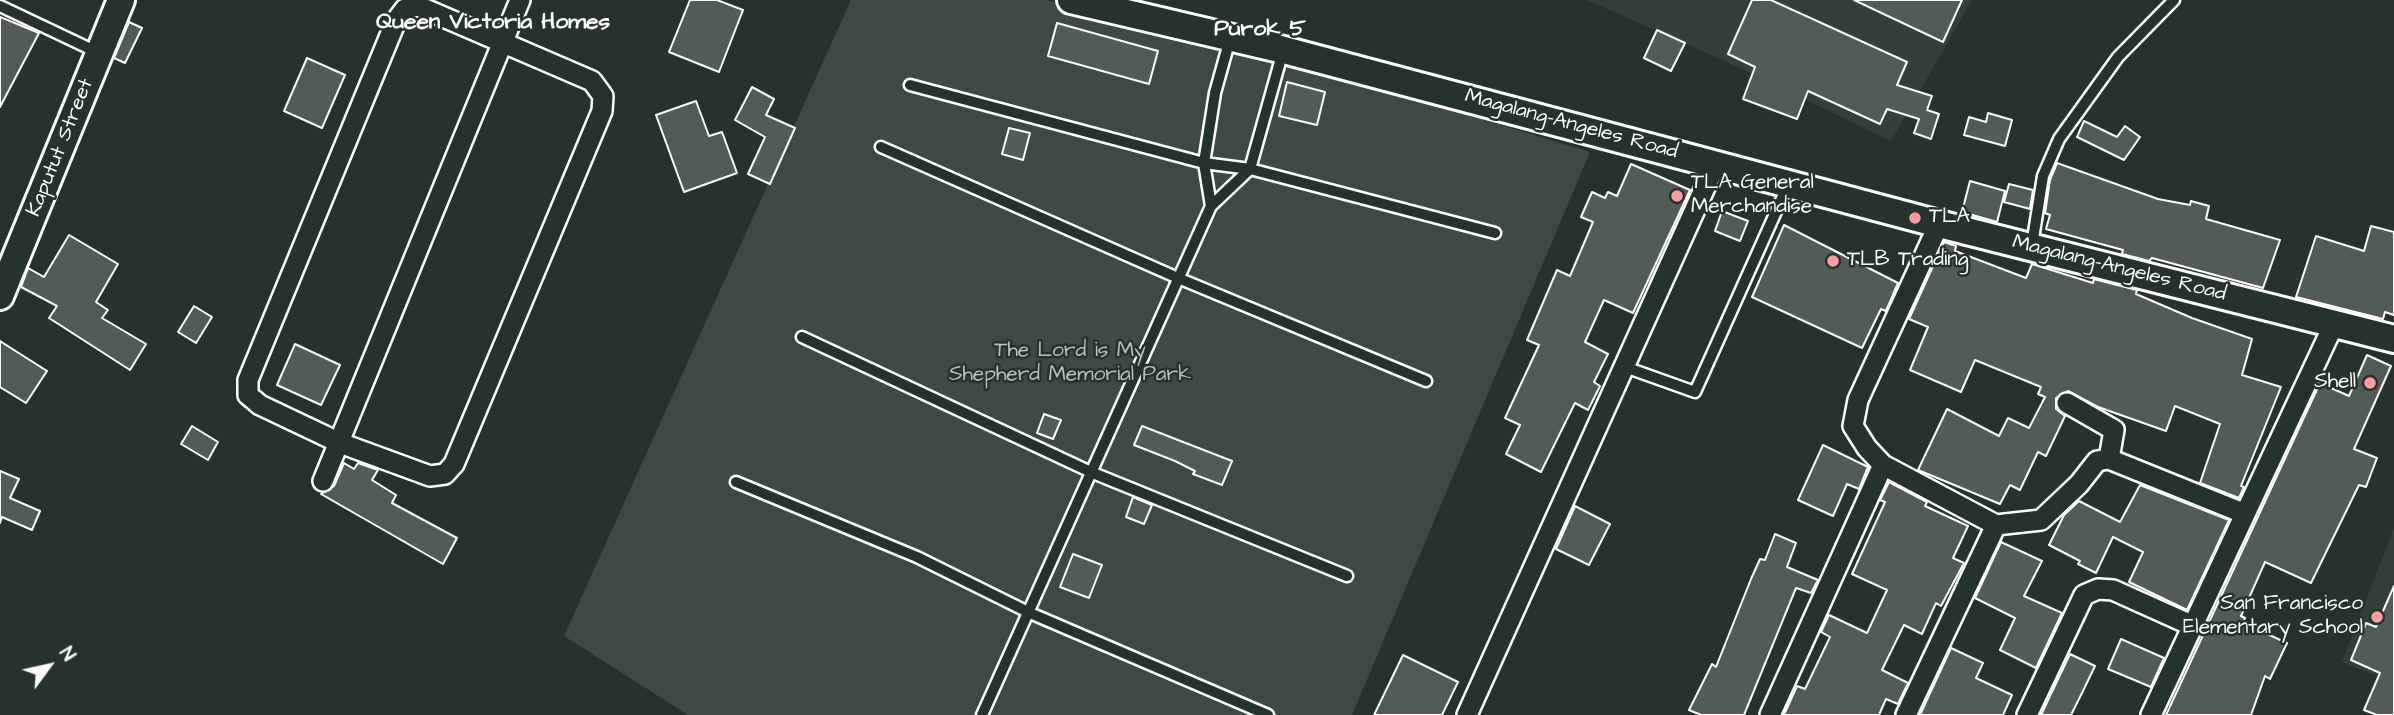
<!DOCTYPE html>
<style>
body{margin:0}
#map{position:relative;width:2394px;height:715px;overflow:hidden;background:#26332d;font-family:"Architects Daughter",sans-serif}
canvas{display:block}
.north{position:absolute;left:14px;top:631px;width:70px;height:70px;-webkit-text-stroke:5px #26332d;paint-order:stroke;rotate:57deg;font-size:19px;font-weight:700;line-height:28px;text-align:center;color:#fff}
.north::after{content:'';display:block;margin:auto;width:24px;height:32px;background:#fff;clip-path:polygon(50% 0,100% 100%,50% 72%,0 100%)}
</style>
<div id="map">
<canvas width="2394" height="715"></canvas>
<div class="north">N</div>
</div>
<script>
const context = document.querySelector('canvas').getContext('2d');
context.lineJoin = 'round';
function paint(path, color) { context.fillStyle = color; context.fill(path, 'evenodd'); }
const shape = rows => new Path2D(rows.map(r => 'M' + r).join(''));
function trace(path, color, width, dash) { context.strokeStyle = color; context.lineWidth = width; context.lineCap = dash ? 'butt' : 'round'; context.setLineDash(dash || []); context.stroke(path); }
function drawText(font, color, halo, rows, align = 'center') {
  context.font = font + ' "Architects Daughter",sans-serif'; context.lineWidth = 5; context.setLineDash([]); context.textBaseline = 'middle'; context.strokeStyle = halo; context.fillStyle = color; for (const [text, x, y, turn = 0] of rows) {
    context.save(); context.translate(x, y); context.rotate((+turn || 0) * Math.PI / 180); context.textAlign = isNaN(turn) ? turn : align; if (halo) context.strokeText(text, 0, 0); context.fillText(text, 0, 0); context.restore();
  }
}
const built = shape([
 [1587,0,1972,0,1891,141,1729,63],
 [2394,528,2394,683,2342,662]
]);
const green = shape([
 [851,0,1045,0,1218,39,1590,152,1352,715,688,715,564,636]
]);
const building = shape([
 [690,0,717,0,743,10,719,72,669,52,690,0],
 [1752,0,1771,0,1907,62,1897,85,1932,96,1927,110,1939,114,1931,139,1914,133,1919,119,1887,109,1880,124,1808,91,1797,119,1743,99,1755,67,1728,54,1752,0],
 [1854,0,1962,0,1943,42,1854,0],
 [0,17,39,33,0,107,0,17],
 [129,22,142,28,125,63,114,58,129,22],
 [1057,23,1158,51,1149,84,1048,56,1057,23],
 [1657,30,1685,43,1671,71,1644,58,1657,30],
 [307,58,345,75,322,128,284,111,307,58],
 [1287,82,1325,92,1317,125,1279,116,1287,82],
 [752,87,774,99,766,115,795,128,770,184,748,174,765,137,735,120,752,87],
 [696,101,709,136,722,132,737,173,684,192,656,115,696,101],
 [1988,113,2012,120,2005,146,1964,135,1969,117,1986,122,1988,113],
 [2084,121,2117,137,2125,126,2140,137,2124,160,2077,137,2084,121],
 [1009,128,1030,133,1023,160,1002,154,1009,128],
 [2057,163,2158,199,2190,205,2191,201,2209,206,2206,219,2280,240,2263,288,2152,258,2149,261,2122,254,2123,250,2046,229,2050,215,2045,213,2050,180,2057,163],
 [1631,164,1690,190,1633,313,1604,300,1585,342,1608,354,1594,382,1600,386,1588,410,1575,403,1541,472,1506,454,1520,425,1505,418,1539,345,1527,340,1557,270,1570,276,1593,222,1581,217,1592,192,1605,198,1608,192,1617,196,1631,164],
 [1970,181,2005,191,1997,222,1962,212,1970,181],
 [2009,184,2033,190,2030,209,2004,202,2009,184],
 [1722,211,1748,221,1740,241,1715,231,1722,211],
 [1784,225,1898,283,1886,311,1881,309,1862,348,1752,297,1784,225],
 [2371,226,2394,232,2394,315,2385,312,2383,319,2296,297,2316,236,2364,251,2371,226],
 [69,235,118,264,96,302,108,310,102,318,146,344,130,370,49,318,57,306,21,287,28,268,44,277,69,235],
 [1944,242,1956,246,1955,251,2026,278,2032,264,2093,283,2094,279,2137,290,2136,294,2192,318,2252,339,2242,375,2281,387,2241,486,2244,487,2239,498,2200,483,2220,424,2175,406,2166,431,2098,407,2068,391,2056,398,2056,409,2065,416,2046,456,2038,452,2020,490,2010,485,2000,504,1918,470,1947,409,1999,436,2008,418,2029,428,2045,397,2038,394,2041,387,1975,360,1961,392,1910,370,1928,327,1909,319,1944,242],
 [194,306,212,317,196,343,178,332,194,306],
 [0,341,47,371,26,403,0,387,0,341],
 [295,344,340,365,321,405,277,385,295,344],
 [2367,355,2391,366,2354,449,2377,458,2366,487,2359,485,2311,583,2265,562,2241,616,2245,618,2243,623,2287,643,2270,679,2265,676,2251,715,2166,715,2320,383,2349,396,2367,355],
 [1044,414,1061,420,1053,439,1037,433,1044,414],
 [192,426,218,442,208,460,181,444,192,426],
 [1142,426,1232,461,1222,485,1193,474,1195,471,1175,461,1134,445,1142,426],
 [1823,445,1868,467,1859,489,1847,484,1833,516,1798,500,1823,445],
 [344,463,354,469,358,463,378,470,372,480,396,495,392,503,457,538,443,564,321,494,334,486,344,463],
 [0,471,19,479,10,498,40,511,32,530,2,517,0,523,0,471],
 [1889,482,1927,502,1925,506,1968,526,1953,558,1964,563,1941,606,1936,603,1922,634,1904,625,1882,670,1908,683,1898,704,1886,699,1879,715,1784,715,1797,686,1805,689,1830,637,1821,632,1829,615,1867,633,1887,590,1852,574,1885,502,1880,500,1889,482],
 [2140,485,2229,520,2187,610,2129,582,2143,552,2113,537,2096,573,2078,564,2080,561,2049,545,2064,515,2079,501,2120,522,2140,485],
 [1133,497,1152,505,1144,524,1126,517,1133,497],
 [1575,506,1610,524,1589,565,1556,549,1575,506],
 [1775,534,1796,543,1787,567,1818,580,1811,593,1796,588,1744,715,1701,715,1689,710,1712,664,1716,667,1751,579,1760,559,1765,560,1775,534],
 [2001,542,2042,561,2024,596,2062,613,2036,668,2000,650,2015,618,1975,598,2001,542],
 [1073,554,1102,565,1089,598,1060,587,1073,554],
 [2394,586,2394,715,2377,715,2364,710,2380,673,2351,660,2366,623,2376,627,2394,586],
 [2121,639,2164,658,2151,687,2108,669,2121,639],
 [1951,648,1983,663,1976,678,2012,695,2003,715,1920,715,1951,648],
 [2070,654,2095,666,2082,693,2071,715,2041,715,2070,654],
 [1403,655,1458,682,1442,715,1374,715,1403,655]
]);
const lane = shape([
 [0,6,99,53],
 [910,85,1204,163,1250,169,1495,233],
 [881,147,1178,278,1426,381],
 [1211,206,1204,163,1215,93,1230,39],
 [2032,245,2043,176,2059,139,2118,57,2174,0],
 [802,337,1093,473,1347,576],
 [1625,367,1695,392,1788,185],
 [736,482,917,557,1030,613,1268,715],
 [982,715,1211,206,1250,169,1283,51]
]);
const street = shape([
 [418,6,592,81,603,96,602,111,454,464,445,474,430,476,340,443,260,405,248,395,248,380,396,21,405,9,418,6],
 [1939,224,1858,400,1853,426,1867,448,1883,465,1996,525,2041,520,2079,484,2097,461,2109,459,2243,513],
 [2067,403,2114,430,2109,459],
 [323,481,520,0],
 [1467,715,1716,163],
 [1770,715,1883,465],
 [1906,715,1996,525],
 [2027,715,2084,595,2098,589,2113,590,2191,625],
 [2151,715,2334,324]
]);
const secondary = shape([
 [1071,0,1284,50,1939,224,2394,339],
 [0,296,121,0]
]);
const markers = [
 [1677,196,7,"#ff9aa2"],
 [1915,218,7,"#ff9aa2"],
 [1833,261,7,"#ff9aa2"],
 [2370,383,7,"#ff9aa2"],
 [2377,617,7,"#ff9aa2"]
];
const streetNames = [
 ["Magalang-Angeles Road",1571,125,15],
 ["Kaputut Street",61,148,-68],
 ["Magalang-Angeles Road",2119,269,14]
];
const poiNames = [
 ["TLA General",1691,184],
 ["Merchandise",1691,208],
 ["TLA",1929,218],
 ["TLB Trading",1847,261],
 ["Shell",2356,383,"right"],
 ["San Francisco",2363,605,"right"],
 ["Elementary School",2363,629,"right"]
];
const parkNames = [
 ["The Lord is My",1070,352],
 ["Shepherd Memorial Park",1070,376]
];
const neighbourhoodNames = [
 ["Queen Victoria Homes",493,23],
 ["Purok 5",1260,30]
];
paint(built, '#333f3a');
paint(green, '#3e4944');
paint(building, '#515c57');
trace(building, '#fff', 2);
trace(lane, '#fff', 15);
trace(street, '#fff', 24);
trace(secondary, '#fff', 32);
trace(lane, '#26332d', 10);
trace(street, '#26332d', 19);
trace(secondary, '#26332d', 26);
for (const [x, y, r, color] of markers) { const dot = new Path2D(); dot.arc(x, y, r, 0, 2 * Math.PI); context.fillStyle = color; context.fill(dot); trace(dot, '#26332d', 2.5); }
drawText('21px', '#fff', '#26332d', streetNames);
drawText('21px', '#fff', '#26332d', poiNames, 'left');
drawText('21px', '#bbbfbe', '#26332d', parkNames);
drawText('bold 23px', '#fff', '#26332d', neighbourhoodNames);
</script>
